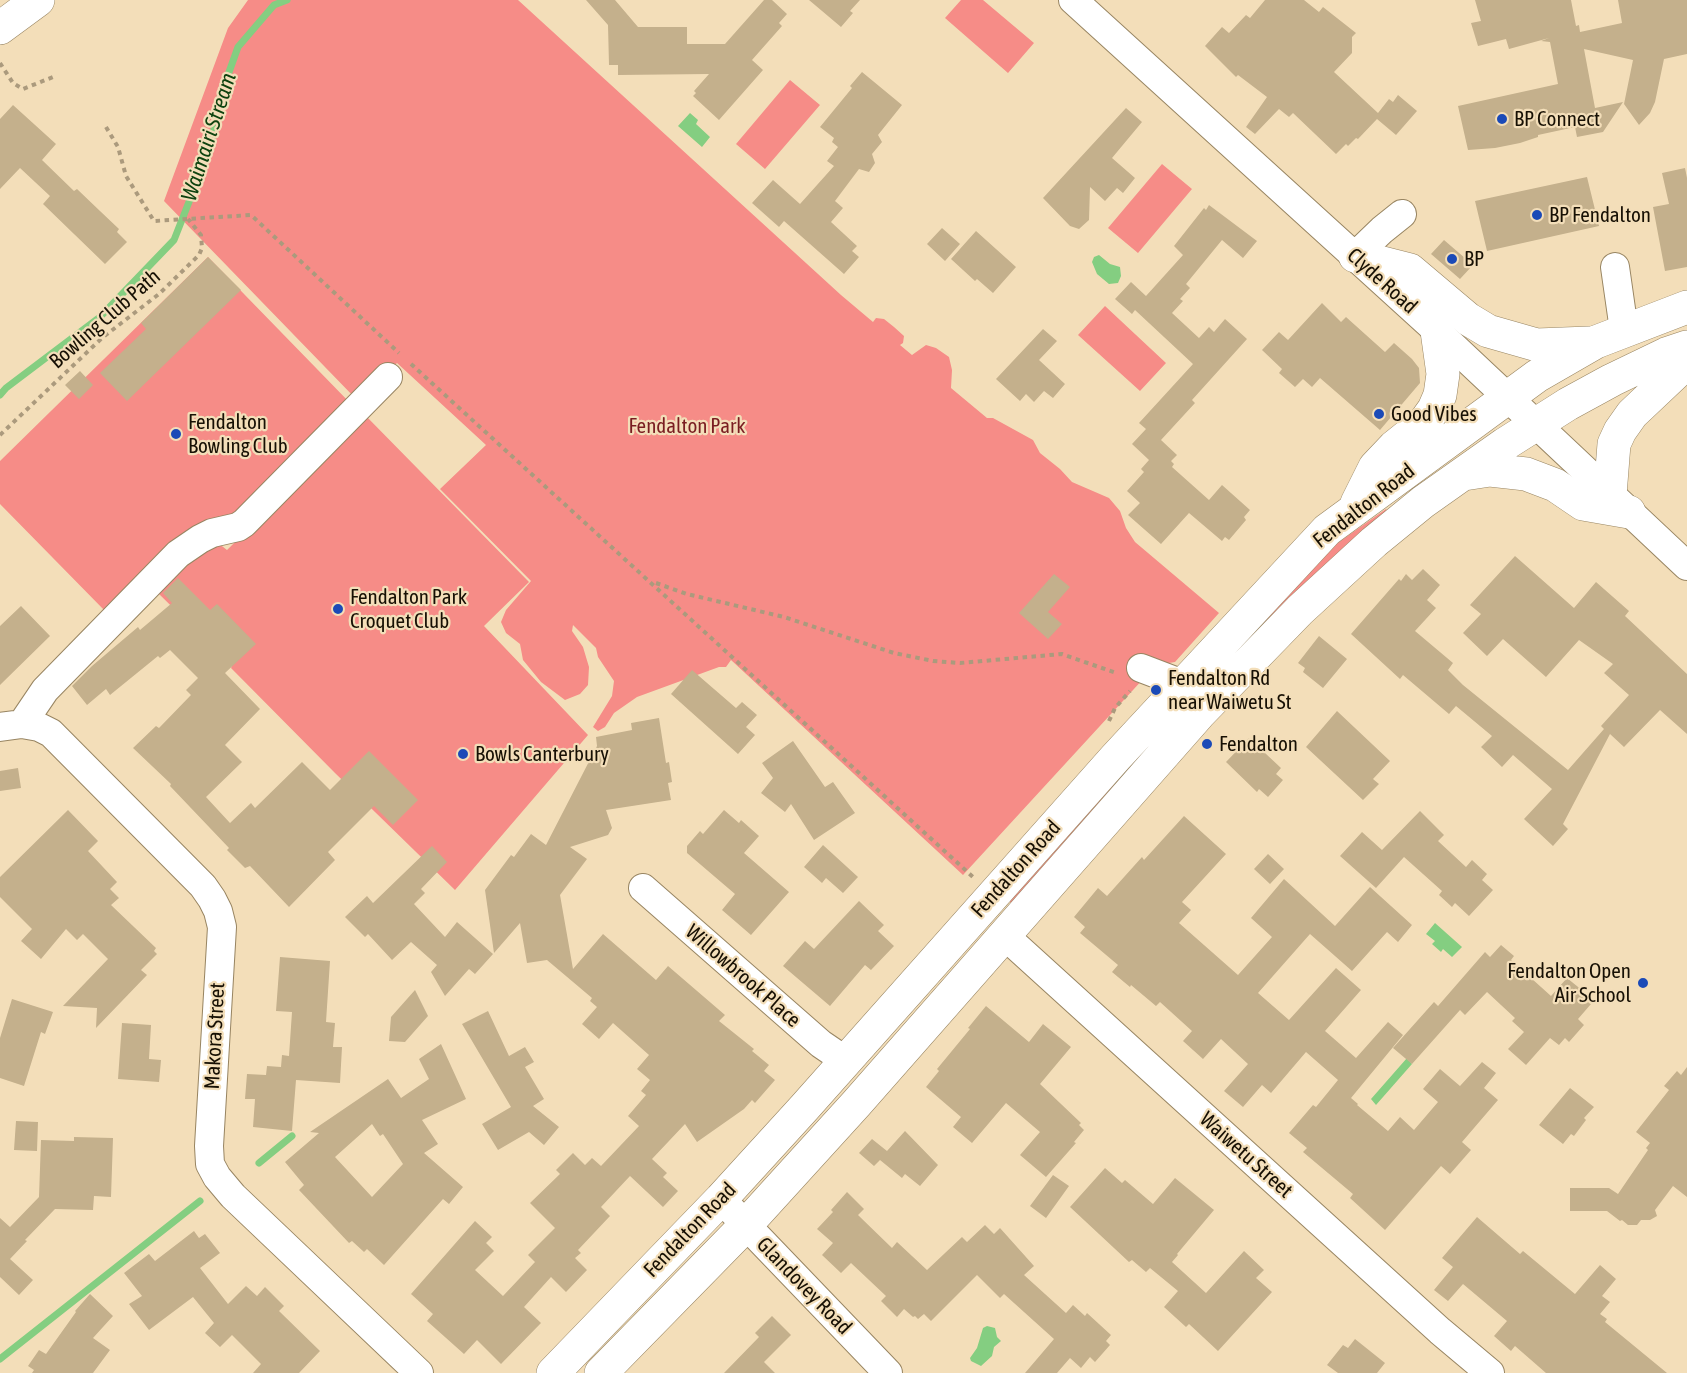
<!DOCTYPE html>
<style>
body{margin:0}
canvas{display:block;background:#f3deb9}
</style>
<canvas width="1687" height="1373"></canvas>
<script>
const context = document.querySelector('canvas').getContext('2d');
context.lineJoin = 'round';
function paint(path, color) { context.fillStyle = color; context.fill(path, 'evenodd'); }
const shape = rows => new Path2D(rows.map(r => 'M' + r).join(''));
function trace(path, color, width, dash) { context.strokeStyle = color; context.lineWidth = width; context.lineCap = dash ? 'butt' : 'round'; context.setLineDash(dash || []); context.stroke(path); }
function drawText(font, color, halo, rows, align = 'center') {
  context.font = font + ' "Asap Condensed",sans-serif'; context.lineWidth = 4.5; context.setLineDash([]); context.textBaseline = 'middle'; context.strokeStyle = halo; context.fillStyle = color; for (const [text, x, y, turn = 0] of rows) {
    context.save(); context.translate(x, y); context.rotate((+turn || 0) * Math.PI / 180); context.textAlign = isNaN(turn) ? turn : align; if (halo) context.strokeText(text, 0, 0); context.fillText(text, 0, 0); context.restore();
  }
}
const green = shape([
 [248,0,518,0,841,295,873,322,876,318,884,319,894,327,904,336,903,343,900,345,912,355,926,345,936,348,949,357,952,370,951,388,987,418,993,418,1033,440,1040,453,1060,469,1072,482,1109,498,1120,511,1126,528,1135,542,1219,613,1175,662,1156,665,963,875,731,660,726,667,719,667,637,697,614,713,605,727,598,731,593,727,612,696,614,681,598,657,596,648,573,625,572,631,583,647,589,667,588,685,580,694,565,700,541,682,523,660,520,644,506,633,501,622,506,610,531,581,440,489,486,445,397,363,357,400,164,201,228,28],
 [961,0,983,0,1034,43,1008,73,945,18],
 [790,80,820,105,765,169,736,144],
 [1162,164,1192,189,1138,253,1108,228],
 [208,257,353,406,241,514,106,612,0,504,0,461],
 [1105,306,1166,363,1140,391,1078,335],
 [365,415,529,582,484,626,588,735,455,890,335,773,231,668,232,666,157,592,207,544,218,543,227,550],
 [1386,509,1389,513,1015,905,1004,899,1329,549]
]);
const water = shape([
 [690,113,698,120,696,124,710,137,702,147,678,126],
 [1099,255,1110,264,1120,267,1121,276,1118,283,1109,284,1097,274,1092,262,1094,257],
 [1435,923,1462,947,1452,957,1443,949,1441,952,1432,944,1435,941,1426,934],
 [1407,1058,1412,1064,1376,1105,1371,1099],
 [987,1326,995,1328,997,1337,1001,1341,994,1347,992,1356,981,1366,971,1361,970,1358,977,1348,983,1328]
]);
const stream = shape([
 [0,395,6,388,100,317,174,240,211,146,219,100,238,47,274,5,287,0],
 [259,1163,292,1136],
 [0,1359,200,1201]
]);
const building = shape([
 [586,0,615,0,638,27,687,27,687,44,725,44,764,0,772,0,787,14,779,23,782,26,752,60,763,70,719,120,693,96,696,93,694,91,709,74,618,75,618,65,609,65,608,25],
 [809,0,860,0,850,11,853,13,841,27],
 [1265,0,1304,0,1319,12,1323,7,1356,33,1352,37,1352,53,1334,72,1378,113,1389,99,1393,102,1398,95,1417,111,1396,135,1377,119,1358,139,1356,138,1348,146,1346,144,1336,154,1293,113,1289,117,1279,109,1255,134,1246,127,1267,97,1238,75,1236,77,1205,46,1222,27,1229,33,1246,15,1250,18],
 [1475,0,1571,0,1576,26,1579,25,1580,32,1622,23,1618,0,1687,0,1687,54,1664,59,1655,102,1650,113,1639,125,1624,104,1633,60,1584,49,1595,108,1623,102,1603,132,1577,137,1575,127,1538,135,1538,137,1520,143,1495,148,1468,150,1458,106,1558,84,1550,42,1541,41,1549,38,1509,49,1506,39,1478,46,1471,23,1481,21],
 [862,72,902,105,878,135,882,142,872,154,875,163,869,172,859,169,835,201,843,208,831,222,857,246,852,251,859,257,844,274,784,221,779,227,752,203,773,180,800,204,834,166,827,161,838,147,832,142,834,138,820,127,852,88,850,86],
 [13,105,56,144,42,160,74,191,77,189,100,211,119,229,117,232,127,242,105,264,43,204,50,196,20,168,0,189,0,119],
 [1126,108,1142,122,1112,158,1135,178,1123,193,1117,188,1105,201,1090,187,1089,220,1079,229,1070,226,1043,198],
 [1685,168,1687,178,1687,267,1665,271,1653,207,1669,204,1662,173],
 [1587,177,1599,226,1487,251,1475,201],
 [1209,205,1257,241,1243,258,1222,240,1186,284,1190,288,1180,299,1183,301,1172,313,1199,338,1209,327,1214,332,1225,319,1247,339,1192,400,1195,403,1161,440,1177,455,1171,461,1174,464,1172,467,1209,500,1222,485,1250,510,1244,517,1246,520,1229,540,1225,537,1222,541,1189,513,1161,544,1128,515,1140,503,1127,491,1144,472,1141,469,1149,460,1132,444,1146,429,1139,423,1193,364,1135,310,1132,314,1115,299,1131,282,1146,296,1183,255,1174,246,1204,208,1206,210],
 [942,228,960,244,945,261,927,244],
 [976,231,1016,267,993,293,977,279,975,281,951,259],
 [1444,240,1473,265,1460,279,1431,254],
 [208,257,241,290,127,401,100,373,146,329,141,323],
 [1322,303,1341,322,1346,317,1385,352,1394,343,1412,359,1419,368,1420,383,1380,430,1320,378,1312,387,1303,379,1295,387,1279,373,1282,369,1262,350,1279,332,1288,340],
 [1043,329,1057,341,1039,360,1065,384,1053,398,1044,391,1034,402,1026,394,1020,401,996,379],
 [80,371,93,385,79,399,65,385],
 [1515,556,1574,608,1596,582,1629,611,1625,616,1687,674,1687,734,1660,710,1624,747,1610,734,1563,824,1568,829,1553,846,1524,819,1552,789,1513,755,1502,767,1481,747,1492,736,1456,706,1449,714,1403,675,1400,679,1351,634,1399,579,1401,581,1406,574,1412,580,1423,569,1440,585,1427,600,1436,608,1415,631,1453,663,1448,670,1463,685,1568,770,1604,729,1601,726,1629,695,1604,673,1613,664,1579,640,1546,677,1503,639,1487,656,1463,633,1481,614,1470,605],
 [1054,574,1070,587,1048,612,1062,624,1048,639,1019,613],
 [178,578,210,610,217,604,256,644,225,673,260,709,225,745,242,762,206,797,230,823,251,803,255,808,302,762,330,790,369,751,418,800,393,825,374,806,328,852,335,860,289,907,250,866,245,868,227,850,229,848,170,786,171,784,133,748,156,726,159,728,191,695,186,690,198,678,170,650,160,658,158,656,110,695,106,689,87,705,72,686,92,666,138,627,140,630,172,603,163,593],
 [21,606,50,636,0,685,0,626],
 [1319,636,1347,659,1323,688,1303,672,1305,668,1298,663],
 [692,670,736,708,742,702,757,715,746,727,755,735,738,754,671,694],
 [1337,711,1390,761,1373,779,1379,784,1363,800,1306,747],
 [659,718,666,763,669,762,672,782,668,783,671,800,606,810,612,828,608,835,570,847,587,859,560,895,573,969,603,934,656,980,668,966,725,1015,719,1021,754,1049,752,1051,769,1065,764,1071,775,1080,755,1103,752,1100,744,1109,697,1142,685,1124,652,1159,667,1173,663,1177,678,1191,663,1207,630,1176,601,1207,610,1216,578,1250,581,1253,575,1258,587,1270,566,1292,551,1277,524,1307,541,1323,501,1364,477,1340,464,1354,427,1321,433,1314,411,1294,475,1221,492,1237,486,1243,494,1251,475,1270,503,1296,535,1262,528,1255,555,1228,530,1203,560,1174,556,1170,573,1153,585,1165,592,1158,601,1166,639,1126,628,1116,646,1095,641,1091,650,1080,637,1069,649,1055,613,1023,599,1039,582,1024,597,1007,590,1001,592,998,547,960,527,963,520,923,494,953,485,890,511,855,514,857,531,834,546,845,597,746,596,737,632,730,631,723],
 [1249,738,1281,768,1276,774,1283,780,1268,797,1259,789,1257,792,1226,762],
 [793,741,825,787,833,782,855,813,814,840,791,804,785,812,761,793,773,778,762,763],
 [18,768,21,788,0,791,0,771],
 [68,810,98,841,88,851,117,882,110,889,119,898,111,905,156,948,154,951,157,954,141,970,147,975,96,1028,97,1008,63,1006,108,959,83,934,77,940,66,929,41,959,21,941,32,929,0,897,0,877],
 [724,810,739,823,741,820,759,836,744,853,789,892,751,935,722,910,735,894,687,853,687,846,700,831,703,834],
 [1420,811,1444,835,1438,841,1466,867,1472,860,1487,874,1482,880,1493,890,1469,916,1455,903,1452,907,1439,895,1442,891,1404,857,1376,888,1340,856,1362,832,1382,850],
 [1184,816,1226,854,1182,902,1191,910,1179,923,1238,975,1272,937,1251,918,1284,879,1335,926,1370,887,1412,925,1398,942,1387,932,1352,971,1310,934,1258,993,1289,1020,1336,968,1361,990,1325,1031,1356,1058,1388,1022,1403,1035,1351,1098,1358,1104,1357,1105,1388,1131,1400,1117,1414,1130,1438,1102,1423,1089,1440,1069,1460,1086,1482,1062,1496,1073,1484,1088,1498,1100,1462,1142,1471,1150,1450,1174,1441,1166,1385,1230,1350,1198,1353,1194,1303,1152,1307,1148,1289,1133,1313,1105,1316,1107,1338,1080,1306,1052,1271,1093,1262,1085,1243,1107,1224,1091,1248,1064,1221,1039,1203,1059,1183,1041,1192,1031,1160,1002,1156,1006,1131,985,1130,987,1112,972,1118,965,1080,933,1085,927,1074,917,1098,888,1107,896,1142,857,1144,860],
 [823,845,858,877,843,893,826,878,822,883,804,867],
 [432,846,447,862,421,889,425,893,414,904,445,937,457,922,493,954,475,974,469,969,445,996,431,972,437,965,411,942,392,960,368,934,365,937,345,917,367,896,373,903],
 [1268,854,1284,869,1270,884,1254,869],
 [859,901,884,925,878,931,894,946,871,970,865,965,830,1006,783,966,805,941,814,949],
 [1501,945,1514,956,1511,960,1551,996,1567,978,1583,991,1580,994,1591,1004,1578,1019,1584,1025,1569,1042,1565,1038,1559,1045,1550,1038,1526,1065,1508,1049,1524,1032,1512,1021,1515,1018,1487,992,1465,1015,1460,1010,1412,1064,1393,1048,1434,1002,1438,1006,1485,952,1490,957],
 [280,957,330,961,326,1022,335,1023,333,1047,342,1047,340,1083,296,1080,292,1131,253,1127,255,1099,245,1099,247,1074,266,1075,267,1066,281,1067,282,1055,289,1056,292,1012,276,1011],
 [415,990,428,1016,405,1042,389,1041,391,1017],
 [12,999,53,1012,45,1034,41,1032,24,1086,0,1078,0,1038],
 [986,1006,1029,1042,1043,1024,1071,1047,1040,1084,1081,1123,1079,1125,1084,1130,1074,1142,1076,1143,1046,1177,1020,1155,1040,1132,1006,1103,972,1143,953,1127,961,1117,926,1087,939,1071,937,1069,970,1029,968,1028],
 [488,1011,509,1056,525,1047,534,1062,525,1067,544,1099,533,1106,559,1127,544,1145,529,1132,498,1150,482,1124,511,1107,462,1024],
 [122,1023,151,1025,149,1059,161,1060,159,1082,118,1079],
 [441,1044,466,1099,422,1120,438,1144,424,1153,463,1187,449,1204,443,1199,384,1265,367,1249,364,1252,352,1241,349,1243,299,1190,304,1185,285,1162,319,1133,310,1132,388,1079,401,1098,429,1079,419,1059],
 [372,1124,380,1136,383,1134,403,1164,372,1197,335,1157],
 [1687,1067,1687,1197,1673,1186,1655,1210,1657,1216,1650,1220,1641,1220,1637,1225,1628,1225,1622,1220,1620,1221,1607,1211,1570,1211,1570,1188,1609,1188,1618,1194,1648,1150,1646,1148,1650,1143,1636,1132,1669,1090,1664,1086,1677,1071,1681,1075],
 [1570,1088,1594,1107,1584,1118,1586,1120,1574,1136,1571,1134,1563,1144,1539,1125],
 [16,1121,38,1122,37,1151,14,1150],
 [905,1131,938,1165,920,1186,905,1174,902,1178,880,1160,874,1166,859,1153,872,1139,887,1151],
 [74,1137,113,1138,111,1197,94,1196,93,1210,55,1209,25,1240,27,1241,10,1259,33,1280,19,1295,0,1277,0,1218,10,1227,39,1197,41,1140,74,1141],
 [1105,1168,1122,1183,1125,1180,1153,1204,1175,1178,1214,1210,1177,1254,1178,1255,1172,1262,1206,1293,1244,1251,1264,1270,1256,1278,1272,1292,1218,1351,1189,1324,1186,1327,1164,1307,1178,1291,1150,1268,1146,1272,1132,1260,1129,1262,1070,1207],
 [1053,1175,1069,1186,1046,1218,1030,1206],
 [847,1192,864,1209,858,1215,892,1248,897,1242,927,1270,962,1237,967,1242,985,1225,994,1234,1000,1228,1034,1266,1024,1275,1066,1313,1073,1305,1085,1316,1087,1313,1111,1335,1106,1341,1110,1345,1095,1362,1090,1357,1081,1368,1070,1358,1057,1373,1025,1373,1054,1339,1004,1294,1000,1298,977,1275,931,1321,924,1314,918,1319,915,1316,913,1317,904,1309,897,1317,881,1301,886,1296,851,1263,841,1273,822,1255,833,1243,817,1229,833,1212,831,1210],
 [1477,1217,1520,1254,1523,1251,1575,1294,1600,1265,1616,1279,1602,1296,1610,1302,1600,1314,1607,1319,1605,1322,1667,1373,1546,1373,1515,1346,1511,1351,1494,1336,1507,1321,1463,1284,1448,1301,1434,1290,1453,1267,1442,1258],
 [194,1231,199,1238,205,1234,220,1253,200,1268,228,1304,246,1286,257,1296,265,1287,284,1306,279,1311,320,1351,299,1373,253,1373,261,1364,232,1335,220,1347,205,1333,214,1323,193,1297,149,1330,129,1304,142,1296,124,1273,149,1254,155,1261],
 [90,1294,113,1316,93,1338,110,1350,93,1373,32,1373,34,1370,28,1366,39,1350,46,1354,76,1312,75,1311],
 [772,1316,791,1335,764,1362,775,1373,724,1373,759,1337,755,1333],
 [1355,1339,1385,1363,1377,1373,1338,1373,1327,1365,1343,1345,1348,1348]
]);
const path = shape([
 [0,63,13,83,23,89,53,77],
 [106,127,118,147,126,176,154,221,251,215,399,353],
 [411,364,973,877],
 [0,435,102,338,159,294,199,255,202,248,201,235,188,219],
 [656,583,687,594,784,617,894,653,933,661,960,663,1062,654,1116,673],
 [1109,721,1115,708,1130,691]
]);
const minor = shape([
 [1073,0,1437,331,1687,566],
 [1355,256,1382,230,1402,214],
 [1615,267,1624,330],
 [1141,668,1183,684],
 [22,724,45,690,178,554,200,539,212,533,238,527,244,523,388,377],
 [0,727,22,724,39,727,51,733,203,886,212,899,218,911,222,927,209,1146,210,1164,217,1177,233,1196,419,1373],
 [643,888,821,1044,846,1061],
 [1005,936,1440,1331,1490,1373],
 [721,1199,888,1373]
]);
const major = shape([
 [0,28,38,0],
 [1355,256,1410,270,1468,319,1488,331,1537,345,1589,343],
 [1464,474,1490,470,1526,474,1555,485,1583,504,1629,512],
 [1610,495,1614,444,1620,431,1632,414,1687,362],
 [1357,503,1375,467,1394,447,1424,423,1434,409,1440,395,1443,374,1437,331],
 [553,1373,721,1199,804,1108,1116,757,1327,530,1537,376,1596,342,1687,307],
 [601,1373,745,1226,856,1104,1199,714,1300,610,1374,542,1423,502,1505,444,1568,404,1612,380,1666,354,1687,347]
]);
const markers = [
 [1502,119,6,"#1b4ab7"],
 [1537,215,6,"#1b4ab7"],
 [1452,259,6,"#1b4ab7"],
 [1379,414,6,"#1b4ab7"],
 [176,434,6,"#1b4ab7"],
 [338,609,6,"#1b4ab7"],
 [1156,690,6,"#1b4ab7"],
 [1207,744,6,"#1b4ab7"],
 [463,754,6,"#1b4ab7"],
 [1643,983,6,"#1b4ab7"]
];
const poiNames = [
 ["BP Connect",1514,119],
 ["BP Fendalton",1549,215],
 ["BP",1464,259],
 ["Good Vibes",1391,414],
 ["Fendalton",188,422],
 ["Bowling Club",188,446],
 ["Fendalton Park",350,597],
 ["Croquet Club",350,621],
 ["Fendalton Rd",1168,678],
 ["near Waiwetu St",1168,702],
 ["Fendalton",1219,744],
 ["Bowls Canterbury",475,754],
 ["Fendalton Open",1631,971,"right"],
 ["Air School",1631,995,"right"]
];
const streetNames = [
 ["Clyde Road",1382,281,42],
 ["Bowling Club Path",105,319,-41],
 ["Fendalton Road",1364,506,-38],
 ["Fendalton Road",1016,869,-48],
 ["Willowbrook Place",743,976,41],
 ["Makora Street",215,1036,-87],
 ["Waiwetu Street",1246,1155,42],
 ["Fendalton Road",690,1230,-46],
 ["Glandovey Road",804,1286,46]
];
const parkNames = [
 ["Fendalton Park",687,426]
];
const waterNames = [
 ["Waimairi Stream",209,137,-72]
];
paint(green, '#f68c87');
paint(water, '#84ce81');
trace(stream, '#84ce81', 7);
paint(building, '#c4b08c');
trace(minor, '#988562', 30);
trace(major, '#988562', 34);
trace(path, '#ab9a7d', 4, [4.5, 4.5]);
trace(minor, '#fff', 28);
trace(major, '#fff', 33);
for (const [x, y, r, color] of markers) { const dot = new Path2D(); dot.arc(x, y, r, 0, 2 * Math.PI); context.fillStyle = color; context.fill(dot); trace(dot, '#f3deb9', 2); }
drawText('21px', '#171004', '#f3deb9', poiNames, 'left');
drawText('21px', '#171004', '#f3deb9', streetNames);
drawText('21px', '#7a1d21', '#f3deb9', parkNames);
drawText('italic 22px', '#0e420f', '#f3deb9', waterNames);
</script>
